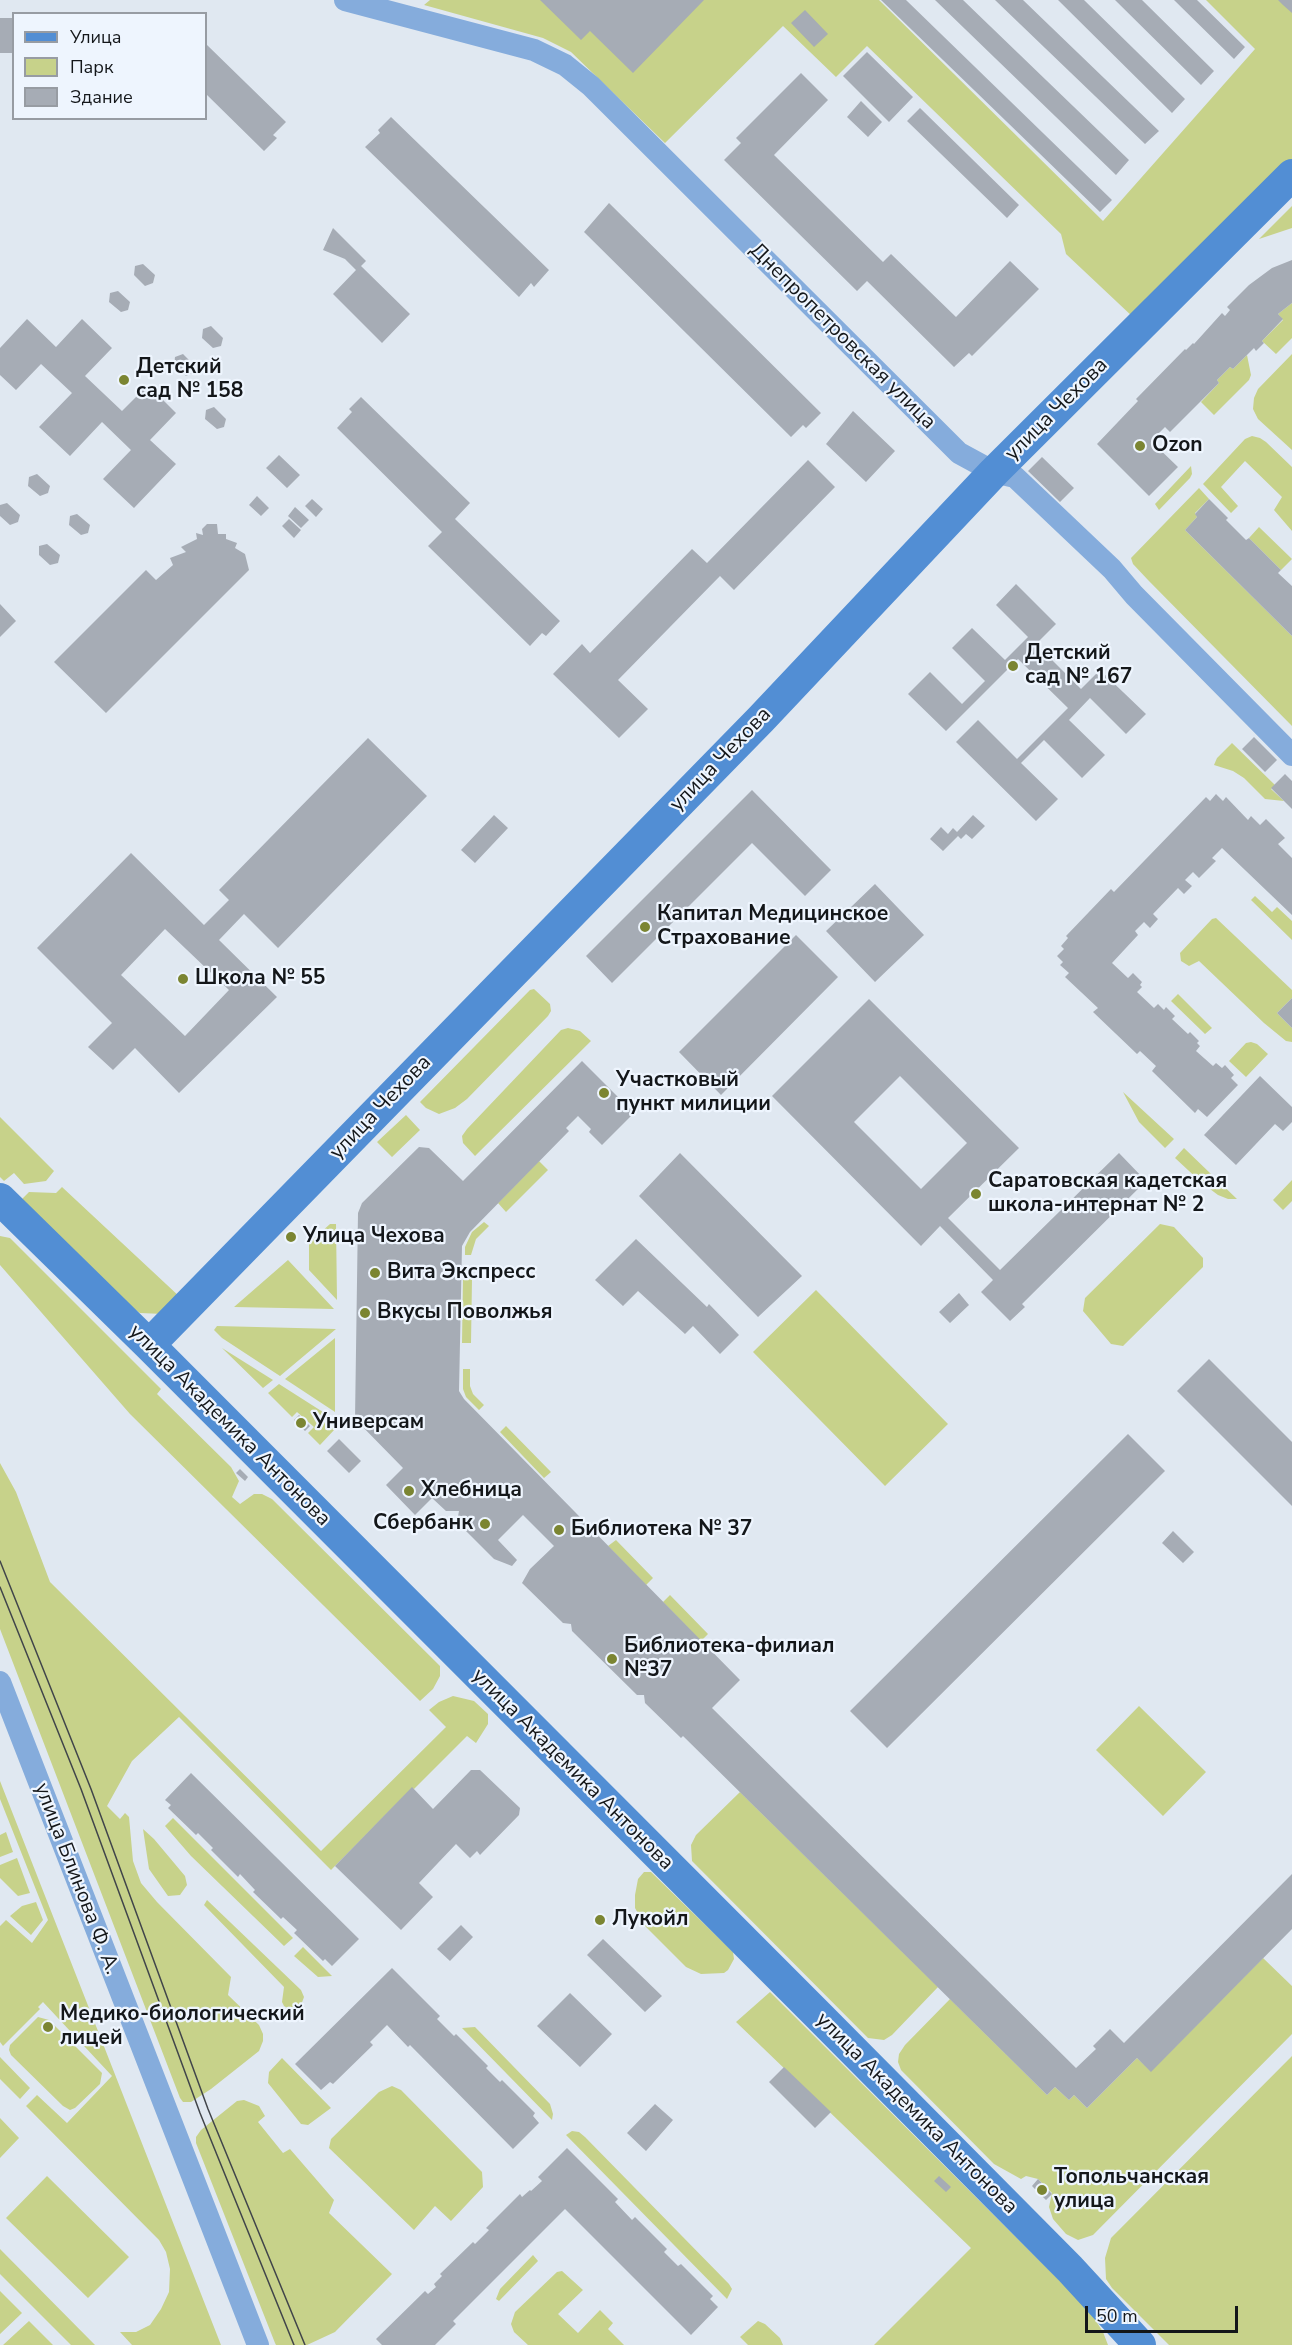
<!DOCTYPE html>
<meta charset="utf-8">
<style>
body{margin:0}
#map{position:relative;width:1292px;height:2345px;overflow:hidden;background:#e0e8f1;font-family:"Nunito Sans",sans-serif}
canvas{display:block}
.legend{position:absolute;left:12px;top:12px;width:195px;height:108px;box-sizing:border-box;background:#eef5fe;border:2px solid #979ca3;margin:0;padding:8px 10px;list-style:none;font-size:18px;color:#14171a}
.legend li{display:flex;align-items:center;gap:12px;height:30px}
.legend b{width:30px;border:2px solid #979ca3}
.scale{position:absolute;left:1085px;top:2306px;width:153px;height:27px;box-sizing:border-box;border:3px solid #14171a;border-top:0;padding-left:8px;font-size:18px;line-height:21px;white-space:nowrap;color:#14171a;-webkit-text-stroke:4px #eef5fe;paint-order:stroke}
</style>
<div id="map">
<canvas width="1292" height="2345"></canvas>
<ul class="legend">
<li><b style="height:8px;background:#528ed4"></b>Улица</li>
<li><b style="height:16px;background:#c7d28a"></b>Парк</li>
<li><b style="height:16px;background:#a6acb5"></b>Здание</li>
</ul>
<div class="scale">50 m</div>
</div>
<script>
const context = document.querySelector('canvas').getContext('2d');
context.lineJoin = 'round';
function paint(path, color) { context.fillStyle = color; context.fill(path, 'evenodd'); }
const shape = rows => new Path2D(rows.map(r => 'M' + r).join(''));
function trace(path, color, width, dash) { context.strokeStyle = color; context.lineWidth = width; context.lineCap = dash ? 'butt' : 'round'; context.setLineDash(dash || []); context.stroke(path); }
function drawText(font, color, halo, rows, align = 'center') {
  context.font = font + ' "Nunito Sans",sans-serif'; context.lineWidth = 4.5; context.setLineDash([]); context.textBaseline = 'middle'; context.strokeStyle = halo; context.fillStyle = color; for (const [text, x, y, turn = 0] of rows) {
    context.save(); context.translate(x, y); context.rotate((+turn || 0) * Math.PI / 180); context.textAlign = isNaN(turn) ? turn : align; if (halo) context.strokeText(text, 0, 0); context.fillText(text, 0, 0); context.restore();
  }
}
const green = shape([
 [430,0,879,0,1103,221,1255,49,1206,0,1292,0,1292,159,1134,318,1066,254,1061,234,867,46,836,77,783,26,665,143,571,52,543,38,424,5],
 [1292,206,1292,228,1259,239],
 [1292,303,1292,338,1276,354,1262,341,1283,320,1278,314],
 [1292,354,1292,450,1258,419,1253,409,1254,398,1258,389],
 [1247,355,1251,375,1249,380,1214,415,1201,402,1219,383,1217,380,1230,367,1233,369],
 [1252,436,1260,438,1266,442,1292,467,1292,531,1274,510,1282,497,1245,461,1221,487,1238,506,1231,513,1203,484,1245,439],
 [1191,466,1192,474,1190,478,1159,510,1155,504],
 [1199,488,1209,499,1195,513,1197,517,1185,530,1292,636,1292,726,1148,580,1133,564,1131,558],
 [1259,527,1292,559,1281,570,1249,538],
 [1232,743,1275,785,1271,789,1284,801,1265,799,1244,778,1233,771,1214,765,1217,758],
 [1255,896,1272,912,1277,907,1292,921,1292,940,1251,900],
 [1216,918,1292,990,1292,998,1277,1013,1292,1028,1292,1042,1286,1041,1264,1023,1199,961,1189,966,1181,961,1180,953,1212,919],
 [534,989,550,1004,551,1011,548,1016,467,1099,455,1108,439,1114,426,1108,420,1102,530,990],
 [1178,994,1212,1028,1205,1034,1171,1001],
 [568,1028,580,1031,591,1041,475,1156,463,1143,462,1136,467,1129,561,1030],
 [1251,1042,1257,1044,1268,1054,1246,1077,1229,1061,1246,1043],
 [1123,1092,1174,1139,1165,1148,1139,1122],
 [406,1115,420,1130,392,1157,377,1142],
 [0,1117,54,1171,46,1181,24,1184,14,1173,4,1181,0,1177],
 [1184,1148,1237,1199,1228,1199,1218,1195,1202,1183,1175,1158],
 [539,1161,548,1170,506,1212,498,1203],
 [1292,1180,1292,1201,1283,1210,1273,1200],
 [62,1187,181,1298,163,1314,140,1313,131,1307,22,1199,29,1192,56,1193],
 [484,1222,489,1226,476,1239,471,1255,465,1255,465,1247,472,1232],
 [330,1224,336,1224,337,1300,309,1270,309,1243],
 [1160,1224,1174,1227,1203,1258,1203,1267,1123,1346,1111,1344,1083,1311,1085,1298],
 [0,1236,10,1238,161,1389,157,1394,231,1467,239,1481,232,1497,240,1504,254,1494,262,1494,272,1499,440,1666,440,1676,433,1689,420,1701,130,1414,0,1265],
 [288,1260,334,1309,234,1307],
 [463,1278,472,1279,471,1343,462,1343],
 [816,1290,948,1424,885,1486,753,1352],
 [217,1326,336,1329,280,1376,222,1338,214,1330],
 [335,1338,335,1412,285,1379],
 [222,1348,273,1380,263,1388],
 [463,1369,470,1369,470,1386,473,1394,484,1405,479,1410,466,1397,463,1389],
 [279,1384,337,1421,335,1429,320,1445,308,1433,314,1427,297,1412,292,1417,268,1393],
 [506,1426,551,1472,544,1478,500,1432],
 [0,1463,16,1492,50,1582,321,1851,446,1727,429,1710,439,1702,453,1696,474,1701,488,1714,488,1724,476,1743,467,1736,414,1789,412,1788,331,1870,179,1717,132,1761,107,1806,120,1819,125,1813,129,1817,133,1861,141,1883,157,1902,231,1977,228,1995,259,2025,263,2034,263,2041,259,2051,211,2089,191,2102,183,2102,180,2098,0,1629],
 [616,1540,653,1578,646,1585,608,1546],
 [670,1595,708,1634,701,1641,663,1602],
 [1139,1706,1206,1772,1163,1816,1096,1750],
 [0,1781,221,2345,132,2345,120,2332,136,2332,150,2325,161,2309,169,2292,170,2269,166,2252,159,2240,26,2106,37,2095,67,2123,112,2076,43,2002,38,2007,40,2009,3,2046,0,2042,0,1926,6,1920,32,1943,48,1920,0,1799],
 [740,1792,938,1987,892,2035,884,2040,868,2038,692,1861,691,1845,696,1835],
 [173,1818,293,1938,284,1946,191,1856,165,1826],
 [143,1829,154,1839,185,1876,187,1885,180,1895,168,1896,149,1869],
 [6,1832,13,1852,0,1857,0,1835],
 [17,1858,30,1893,18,1896,0,1878,0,1865],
 [644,1872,651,1872,733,1952,734,1959,728,1970,724,1973,701,1974,686,1967,645,1926,635,1908,635,1895,638,1879],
 [207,1900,301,1990,304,1997,300,2008,291,2010,284,2006,282,2002,284,1987,204,1905],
 [36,1902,43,1920,31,1935,10,1916,22,1906],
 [303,1947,332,1976,318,1977,294,1956],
 [1263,1958,1292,1986,1292,2034,1093,2235,1078,2240,1066,2234,1053,2219,1049,2207,1052,2193,1038,2179,1026,2176,1021,2179,994,2164,901,2070,898,2062,899,2054,905,2045,950,1999,1047,2095,1055,2087,1069,2100,1074,2095,1087,2108,1137,2058,1151,2071],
 [770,1992,1089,2310,1103,2332,1108,2345,874,2345,971,2248,736,2022],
 [38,2017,49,2020,102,2073,100,2084,75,2108,70,2110,63,2106,11,2055,9,2050,10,2045],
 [475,2027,550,2104,553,2114,552,2120,462,2028],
 [1292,2056,1292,2345,1169,2345,1112,2288,1106,2279,1105,2258,1111,2238],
 [0,2057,30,2088,20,2099,0,2079],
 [282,2058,331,2108,308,2125,301,2124,268,2083,269,2072],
 [392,2086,401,2090,482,2172,483,2187,451,2221,435,2206,414,2230,329,2148,331,2139,379,2092],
 [244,2100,259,2106,265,2116,258,2122,283,2153,290,2149,334,2200,329,2213,392,2274,335,2332,307,2345,276,2345,275,2343,196,2143,196,2137,201,2130,237,2101],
 [0,2118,19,2138,0,2158],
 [572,2131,579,2132,585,2137,729,2284,732,2289,727,2299,566,2135],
 [47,2176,129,2257,88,2298,6,2218],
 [0,2249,95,2345,71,2345,0,2274],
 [533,2255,538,2261,499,2301,496,2299,500,2289],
 [562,2271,583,2290,558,2314,578,2333,600,2310,613,2323,608,2329,624,2345,528,2345,514,2332,511,2324,515,2312,557,2272],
 [0,2291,22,2313,0,2334],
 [29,2321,53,2345,3,2345],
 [758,2321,765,2324,780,2338,783,2345,748,2345,740,2337]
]);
const building = shape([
 [540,0,704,0,633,73,590,31,581,40],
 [881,0,906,0,1112,200,1100,212],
 [935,0,963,0,1129,160,1116,175],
 [995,0,1023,0,1159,131,1145,144],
 [1058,0,1084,0,1185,99,1172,113],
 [1115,0,1142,0,1214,71,1201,85],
 [1174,0,1197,0,1245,47,1234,59],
 [1278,0,1292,0,1292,13,1283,5],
 [805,10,828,34,814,47,791,23],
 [0,18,14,18,14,53,0,53],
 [206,44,286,122,273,135,277,138,264,151,206,94],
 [867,52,913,97,889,122,843,76],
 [801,73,828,100,774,155,883,262,891,254,956,317,1010,261,1039,289,972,356,969,353,954,367,867,281,857,291,724,160,741,143,736,138],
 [861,101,882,122,868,137,847,117],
 [920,108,1019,205,1007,218,907,121],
 [391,117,549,270,534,287,531,283,519,297,365,147,380,133,378,130],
 [609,203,821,413,806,428,803,425,791,437,584,232],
 [333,228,366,261,361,266,410,314,382,343,333,294,356,270,345,259,323,250],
 [1292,260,1292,303,1278,314,1283,319,1262,341,1264,343,1256,351,1254,348,1233,369,1230,367,1217,380,1219,383,1170,432,1165,427,1151,441,1178,467,1149,496,1097,444,1138,401,1136,399,1185,349,1186,350,1193,343,1194,344,1222,313,1225,316,1230,310,1227,307,1249,285,1272,268],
 [143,264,155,275,153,283,145,286,134,275,135,266],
 [118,291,130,302,128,310,121,312,109,302,110,293],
 [27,319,56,347,82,319,112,348,85,376,122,411,148,385,176,413,150,440,176,464,134,508,103,479,131,450,102,422,70,456,39,427,72,393,41,364,16,390,0,375,0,348],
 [211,326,223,338,221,346,213,348,202,338,203,329],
 [183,354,195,366,193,373,186,376,174,366,175,357],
 [361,397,470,503,455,519,560,621,546,636,542,633,530,646,428,546,442,532,337,428,352,412,349,409],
 [214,407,226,419,224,427,217,429,205,419,206,410],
 [853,411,895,451,866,482,826,444],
 [279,455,300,475,287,488,266,468],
 [1042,457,1074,488,1060,502,1028,471],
 [808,460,835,487,734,590,720,576,618,680,648,709,619,738,553,674,582,644,590,653,692,549,707,563],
 [37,474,50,486,48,493,40,496,28,486,29,477],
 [257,496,269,508,261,516,249,505],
 [312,499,323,509,316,517,305,506],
 [1209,499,1228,518,1226,520,1246,540,1249,538,1281,570,1278,573,1292,586,1292,636,1185,530,1197,517,1195,514],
 [7,503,20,515,18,522,10,525,0,516,0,505],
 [295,507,309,520,301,528,288,516],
 [77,514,90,525,88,533,81,535,69,525,70,516],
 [289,519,301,530,294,538,282,526],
 [207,524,217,524,218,534,226,534,226,539,237,543,235,548,245,554,249,570,106,713,54,662,146,570,156,580,173,565,170,558,186,552,181,547,197,539,196,533,203,535,202,529],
 [47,544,60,555,58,563,50,565,39,555,39,546],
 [1016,584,1056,624,1036,644,1081,689,1100,670,1146,714,1126,734,1090,698,1069,720,1105,755,1082,778,1044,740,1021,763,1058,799,1036,821,956,742,978,720,1017,759,1068,708,1018,659,946,731,908,694,930,672,962,704,985,681,952,648,972,628,1005,660,1028,637,996,605],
 [0,604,16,621,0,637],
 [1254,737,1277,760,1265,772,1242,749],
 [368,738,427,796,278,948,244,914,219,940,277,997,179,1093,135,1048,113,1070,88,1047,112,1023,37,948,131,853,204,925,229,900,219,890],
 [165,929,229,990,185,1036,121,975],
 [1285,774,1292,781,1292,809,1271,788],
 [752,790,831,870,805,896,752,843,612,983,586,956],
 [1216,794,1223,801,1226,797,1248,820,1251,816,1260,825,1266,819,1285,838,1278,844,1292,858,1292,915,1222,848,1212,858,1216,861,1199,878,1193,872,1185,880,1192,886,1184,894,1178,888,1153,914,1158,919,1150,928,1144,922,1135,931,1138,935,1112,963,1128,978,1133,973,1142,982,1140,985,1142,987,1137,992,1154,1008,1158,1004,1164,1010,1166,1007,1175,1016,1172,1019,1188,1034,1190,1032,1199,1041,1197,1043,1200,1046,1196,1051,1213,1066,1216,1063,1222,1068,1225,1065,1234,1075,1231,1078,1238,1085,1207,1117,1198,1109,1195,1113,1152,1071,1156,1066,1140,1051,1137,1054,1093,1012,1098,1008,1065,977,1069,973,1060,965,1063,962,1057,956,1064,949,1061,946,1068,938,1066,936,1111,889,1114,892,1206,797,1210,801],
 [494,815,508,828,475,863,461,850],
 [973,815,985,826,972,839,966,834,961,839,958,836,943,851,930,839,941,827,948,834,953,828,957,832],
 [875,884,924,935,875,982,826,931],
 [796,935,838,977,721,1095,679,1052],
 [1292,998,1292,1028,1277,1013],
 [869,999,1019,1148,948,1218,1000,1270,1119,1153,1146,1181,1022,1304,1025,1307,1010,1321,981,1292,993,1280,940,1226,921,1246,772,1096],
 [900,1076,967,1143,921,1189,854,1122],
 [582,1061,634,1113,602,1145,589,1132,591,1129,578,1116,566,1128,569,1131,470,1232,462,1246,459,1391,464,1399,740,1680,712,1708,1076,2068,1096,2049,1093,2046,1110,2029,1124,2043,1292,1874,1292,1929,1151,2072,1137,2058,1087,2108,1074,2095,1069,2100,1055,2087,1047,2095,683,1736,681,1738,645,1703,644,1695,637,1695,572,1631,571,1624,563,1623,522,1583,530,1569,554,1546,523,1515,498,1540,517,1560,512,1566,494,1559,457,1522,459,1511,446,1511,432,1498,415,1515,386,1485,403,1468,355,1419,358,1213,362,1203,419,1147,429,1148,463,1181],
 [1260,1076,1292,1107,1292,1122,1283,1131,1275,1124,1236,1165,1204,1135],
 [680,1153,802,1276,758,1317,639,1196],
 [636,1239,707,1307,709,1304,739,1335,720,1354,693,1326,685,1334,638,1291,623,1306,595,1280],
 [959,1293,969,1305,950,1323,939,1312],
 [1209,1359,1292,1442,1292,1506,1177,1391],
 [299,1415,310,1426,305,1431,294,1420],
 [1128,1434,1165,1471,887,1748,850,1711],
 [339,1439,361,1461,349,1473,327,1451],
 [240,1469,248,1477,245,1481,236,1473],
 [1173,1531,1194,1552,1183,1563,1162,1543],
 [471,1770,480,1770,520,1808,519,1815,480,1855,477,1851,470,1858,456,1844,419,1883,433,1897,401,1930,335,1866,412,1787,433,1809],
 [191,1773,359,1939,332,1966,325,1959,323,1961,294,1933,297,1930,283,1917,281,1919,253,1892,255,1890,240,1874,238,1877,211,1850,213,1848,198,1833,196,1835,168,1808,171,1805,165,1800],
 [461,1925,473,1937,450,1961,437,1949],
 [603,1939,662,1996,645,2012,587,1955],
 [392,1968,440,2016,437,2019,454,2036,456,2034,488,2066,486,2068,500,2082,502,2080,535,2113,533,2116,539,2123,513,2149,410,2045,408,2047,387,2025,370,2042,373,2045,333,2084,330,2082,321,2090,295,2064],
 [570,1993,612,2034,580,2067,537,2026],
 [784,2067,831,2112,815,2128,769,2082],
 [655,2104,673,2120,646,2151,627,2133],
 [567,2148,618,2199,615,2202,632,2220,635,2217,667,2249,664,2252,678,2266,681,2264,713,2296,710,2299,718,2307,691,2335,565,2209,453,2321,456,2324,435,2345,382,2345,376,2339,425,2291,428,2294,436,2287,434,2284,442,2276,440,2274,473,2242,475,2244,489,2230,486,2228,520,2194,522,2197,530,2190,531,2191,542,2181,538,2177],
 [939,2176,951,2187,946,2192,934,2181],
 [1038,2179,1052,2194,1046,2200,1032,2186]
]);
const street = shape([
 [345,0,534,50,565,65,591,86,959,453,994,472,1015,477,1112,569,1134,595,1292,755],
 [0,1682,258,2345]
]);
const secondary = shape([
 [0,1199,149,1345,818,2015,1070,2269,1140,2345],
 [149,1345,761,719,994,472,1292,175]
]);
const tram = shape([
 [0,1561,91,1789,208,2109,305,2345],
 [0,1587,81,1789,200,2113,294,2345]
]);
const markers = [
 [124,380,6,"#7b8532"],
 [1140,446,6,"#7b8532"],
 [1013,666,6,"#7b8532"],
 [645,927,6,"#7b8532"],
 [183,979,6,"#7b8532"],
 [604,1093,6,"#7b8532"],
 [976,1194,6,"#7b8532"],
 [291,1237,6,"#7b8532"],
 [375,1273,6,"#7b8532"],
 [365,1313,6,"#7b8532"],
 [301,1423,6,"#7b8532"],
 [409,1491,6,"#7b8532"],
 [485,1524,6,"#7b8532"],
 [559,1530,6,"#7b8532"],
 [612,1659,6,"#7b8532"],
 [600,1920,6,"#7b8532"],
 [48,2027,6,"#7b8532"],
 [1042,2190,6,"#7b8532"]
];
const streetNames = [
 ["Днепропетровская улица",842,337,45],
 ["улица Чехова",1057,410,-45],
 ["улица Чехова",721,760,-46],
 ["улица Чехова",381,1108,-46],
 ["улица Академика Антонова",229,1426,45],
 ["улица Академика Антонова",572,1770,45],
 ["улица Блинова Ф. А.",76,1879,69],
 ["улица Академика Антонова",916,2114,45]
];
const poiNames = [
 ["Детский",136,368],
 ["сад № 158",136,392],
 ["Ozon",1152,446],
 ["Детский",1025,654],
 ["сад № 167",1025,678],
 ["Капитал Медицинское",657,915],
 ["Страхование",657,939],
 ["Школа № 55",195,979],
 ["Участковый",616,1081],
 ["пункт милиции",616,1105],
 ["Саратовская кадетская",988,1182],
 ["школа-интернат № 2",988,1206],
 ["Улица Чехова",303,1237],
 ["Вита Экспресс",387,1273],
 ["Вкусы Поволжья",377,1313],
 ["Универсам",313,1423],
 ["Хлебница",421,1491],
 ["Сбербанк",473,1524,"right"],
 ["Библиотека № 37",571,1530],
 ["Библиотека-филиал",624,1647],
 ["№37",624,1671],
 ["Лукойл",612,1920],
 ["Медико-биологический",60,2015],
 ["лицей",60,2039],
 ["Топольчанская",1054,2178],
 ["улица",1054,2202]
];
paint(green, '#c7d28a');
paint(building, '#a6acb5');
trace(street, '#85acdc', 22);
trace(secondary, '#528ed4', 32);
trace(tram, '#41454a', 1.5);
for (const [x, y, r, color] of markers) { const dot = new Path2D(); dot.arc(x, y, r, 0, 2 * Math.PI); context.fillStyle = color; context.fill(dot); trace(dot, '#eef5fe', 2); }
drawText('21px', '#14171a', '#eef5fe', streetNames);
drawText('bold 21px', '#14171a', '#eef5fe', poiNames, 'left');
</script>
